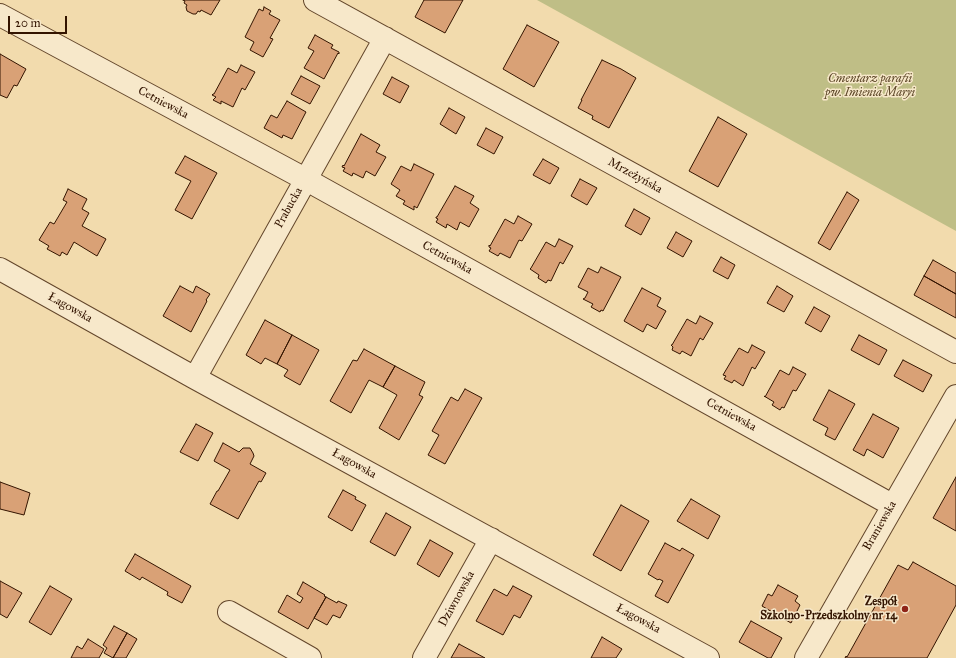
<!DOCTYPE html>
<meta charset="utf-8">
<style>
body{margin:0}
#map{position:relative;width:956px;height:658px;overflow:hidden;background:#f2dbad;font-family:"IM FELL Great Primer",serif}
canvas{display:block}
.scale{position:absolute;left:8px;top:16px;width:59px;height:18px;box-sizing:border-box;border:2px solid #331400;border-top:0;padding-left:5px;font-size:12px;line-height:14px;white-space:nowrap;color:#331400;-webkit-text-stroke:3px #f7e8ca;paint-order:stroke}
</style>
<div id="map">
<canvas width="956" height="658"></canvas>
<div class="scale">20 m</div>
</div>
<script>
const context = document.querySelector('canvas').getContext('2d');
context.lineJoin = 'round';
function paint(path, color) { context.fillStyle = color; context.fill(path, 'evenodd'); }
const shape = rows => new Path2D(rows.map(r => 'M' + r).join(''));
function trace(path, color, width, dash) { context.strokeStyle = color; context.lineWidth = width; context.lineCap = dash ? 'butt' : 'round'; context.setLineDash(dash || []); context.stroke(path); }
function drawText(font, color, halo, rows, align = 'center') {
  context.font = font + ' "IM FELL Great Primer",serif'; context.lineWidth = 3; context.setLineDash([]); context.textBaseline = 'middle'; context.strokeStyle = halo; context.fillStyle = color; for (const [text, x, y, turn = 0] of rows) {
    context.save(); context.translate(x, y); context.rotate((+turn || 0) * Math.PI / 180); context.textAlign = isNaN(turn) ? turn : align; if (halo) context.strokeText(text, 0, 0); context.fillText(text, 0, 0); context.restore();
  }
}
const green = shape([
 [537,0,956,0,956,231]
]);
const building = shape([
 [183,0,220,0,211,15,201,10,200,12,198,11,196,14,193,14,187,11,186,7,187,5,184,3,185,1,183,0],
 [424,0,463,0,445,33,415,17,424,0],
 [264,7,271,11,269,14,280,20,270,38,273,39,263,57,250,50,254,42,245,37,259,9,263,11,264,7],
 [527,25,559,42,534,87,503,69,527,25],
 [315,35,333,45,331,48,339,52,339,54,338,53,324,79,304,68,314,51,308,48,315,35],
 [0,54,26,69,17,86,14,85,7,98,0,95,0,54],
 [602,60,621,69,636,78,609,128,592,119,593,116,578,108,582,100,581,100,602,60],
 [241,65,255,72,245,90,242,88,233,107,221,101,221,104,213,100,216,97,212,95,213,94,214,94,228,68,237,73,241,65],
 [301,76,320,86,310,104,291,94,301,76],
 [392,77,409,86,400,103,383,94,392,77],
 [287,101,306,112,292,139,283,135,282,138,264,128,271,115,277,118,287,101],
 [449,108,465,117,456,134,440,124,449,108],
 [718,117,747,134,718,187,689,171,718,117],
 [486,128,503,137,494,154,477,145,486,128],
 [361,134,380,145,376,152,386,157,375,176,366,171,363,178,353,173,352,176,343,171,345,168,342,167,343,165,344,166,361,134],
 [185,156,217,173,192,219,175,210,191,181,175,173,185,156],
 [543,159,559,168,550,184,533,175,543,159],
 [414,164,434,174,417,208,414,206,414,210,403,204,405,201,396,196,400,190,391,184,401,166,411,171,414,164],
 [580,179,597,188,587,205,571,196,580,179],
 [455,186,474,196,470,203,479,209,469,227,460,222,457,230,447,224,446,228,436,222,438,219,436,218,436,217,437,217,455,186],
 [68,189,87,199,82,209,89,213,82,226,106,239,97,256,74,242,67,255,62,252,60,256,47,249,49,246,39,240,50,222,54,224,67,202,63,200,68,189],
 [847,192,859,200,830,250,818,243,847,192],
 [634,209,650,218,641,235,625,226,634,209],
 [518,216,532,224,522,241,519,240,510,258,500,253,498,256,489,251,491,248,489,247,489,245,490,246,505,219,514,224,518,216],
 [676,232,692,241,683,257,667,248,676,232],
 [559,239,573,246,563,264,560,262,551,281,548,280,546,283,538,278,539,275,530,269,531,268,546,242,555,247,559,239],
 [721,257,735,265,728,279,713,271,721,257],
 [933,260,956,273,956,294,924,276,933,260],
 [601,267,621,277,603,311,601,310,600,312,591,307,593,304,583,299,585,298,588,292,578,287,588,268,598,273,601,267],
 [924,276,956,294,956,318,914,295,924,276],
 [180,286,193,293,196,286,210,294,206,300,207,301,191,332,163,316,180,286],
 [777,286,793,296,784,312,767,303,777,286],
 [642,288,661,298,657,306,666,311,656,329,647,324,643,332,624,321,642,288],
 [814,307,830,316,821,332,805,323,814,307],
 [700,316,713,323,703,340,700,338,691,356,682,351,680,354,672,350,673,347,671,345,672,345,687,319,696,324,700,316],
 [265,320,292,335,277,364,265,358,261,364,246,355,265,320],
 [292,335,319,350,300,385,284,376,288,370,277,364,292,335],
 [859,335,887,350,879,365,851,350,859,335],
 [752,345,765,352,755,369,752,367,743,386,734,380,732,383,724,379,726,376,723,375,739,348,748,353,752,345],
 [364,349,395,366,383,387,369,380,351,413,330,401,353,360,357,361,364,349],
 [903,360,932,375,923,392,894,376,903,360],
 [395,366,425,382,419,395,423,397,399,440,379,428,397,395,383,387,395,366],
 [793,367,806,374,796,391,793,390,784,408,782,407,780,410,772,405,774,402,764,396,765,397,780,370,789,375,793,367],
 [465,389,482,398,445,464,428,455,439,435,432,431,451,397,458,401,465,389],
 [829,390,855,404,835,440,825,435,828,428,813,420,829,390],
 [873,414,899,428,883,458,867,449,864,456,853,450,873,414],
 [196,424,213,433,198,461,180,452,196,424],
 [223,443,239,452,243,448,250,448,253,453,254,456,250,464,266,473,261,482,259,481,238,519,210,504,217,491,218,491,230,470,214,461,223,443],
 [956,477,956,531,933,518,956,477],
 [0,482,30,493,24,515,0,509,0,482],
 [343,490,356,497,355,499,366,505,352,531,328,517,343,490],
 [691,499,720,516,708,539,677,521,691,499],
 [621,505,649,521,621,571,593,555,621,505],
 [386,513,411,527,395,556,370,542,386,513],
 [430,540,453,553,439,577,417,564,430,540],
 [665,543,680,551,682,548,694,555,668,603,655,596,663,581,659,579,658,580,648,574,665,543],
 [135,554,191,586,182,603,167,595,168,592,142,577,140,580,125,571,135,554],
 [913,562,956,586,956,605,927,658,845,658,846,656,847,657,898,565,908,570,913,562],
 [0,581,22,593,7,618,0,614,0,581],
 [303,582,325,595,324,596,326,597,308,629,278,612,287,595,300,603,303,598,297,594,303,582],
 [778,585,798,596,795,601,800,605,791,623,762,606,768,594,772,596,778,585],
 [50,586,72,599,51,635,29,622,50,586],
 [513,586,532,596,520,618,514,615,503,635,476,621,494,589,507,596,513,586],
 [326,597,337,603,338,601,347,605,340,618,333,615,327,625,314,618,326,597],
 [751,621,782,638,771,658,768,658,739,642,751,621],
 [114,626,127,633,113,658,104,653,107,648,103,645,114,626],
 [127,633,137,639,126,658,113,658,127,633],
 [602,637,622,649,616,658,591,658,602,637],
 [88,639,104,649,99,658,71,658,77,646,82,649,88,639],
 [459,644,485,658,451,658,459,644]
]);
const minor = shape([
 [315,0,956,352],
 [0,15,305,179,892,505],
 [0,269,195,378,708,658],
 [195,378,385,38],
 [229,612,310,658],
 [424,658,491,539],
 [806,658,956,396]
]);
const markers = [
 [905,609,4,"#8f2418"]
];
const parkNames = [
 ["Cmentarz parafii",870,79],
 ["pw. Imienia Maryi",870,93]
];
const streetNames = [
 ["Cetniewska",163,103,28],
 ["Mrzeżyńska",635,176,29],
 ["Prabucka",289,208,-61],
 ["Cetniewska",447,258,29],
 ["Łagowska",70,308,29],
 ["Cetniewska",731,415,29],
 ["Łagowska",354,464,29],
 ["Braniewska",880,526,-60],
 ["Dziwnowska",457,599,-61],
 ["Łagowska",638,619,28]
];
const poiNames = [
 ["Zespół",897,602],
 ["Szkolno-Przedszkolny nr 14",897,616]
];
paint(green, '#bfbe86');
paint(building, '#d9a176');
trace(building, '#331400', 1);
trace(minor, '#63462b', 24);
trace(minor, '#f7e8ca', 22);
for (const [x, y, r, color] of markers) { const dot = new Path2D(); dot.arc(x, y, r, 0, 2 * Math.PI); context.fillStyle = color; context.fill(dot); trace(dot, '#f7e8ca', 1.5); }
drawText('italic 12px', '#5d4728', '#f7e8ca', parkNames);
drawText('12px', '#331400', '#f7e8ca', streetNames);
drawText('bold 12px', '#331400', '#f7e8ca', poiNames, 'right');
</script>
